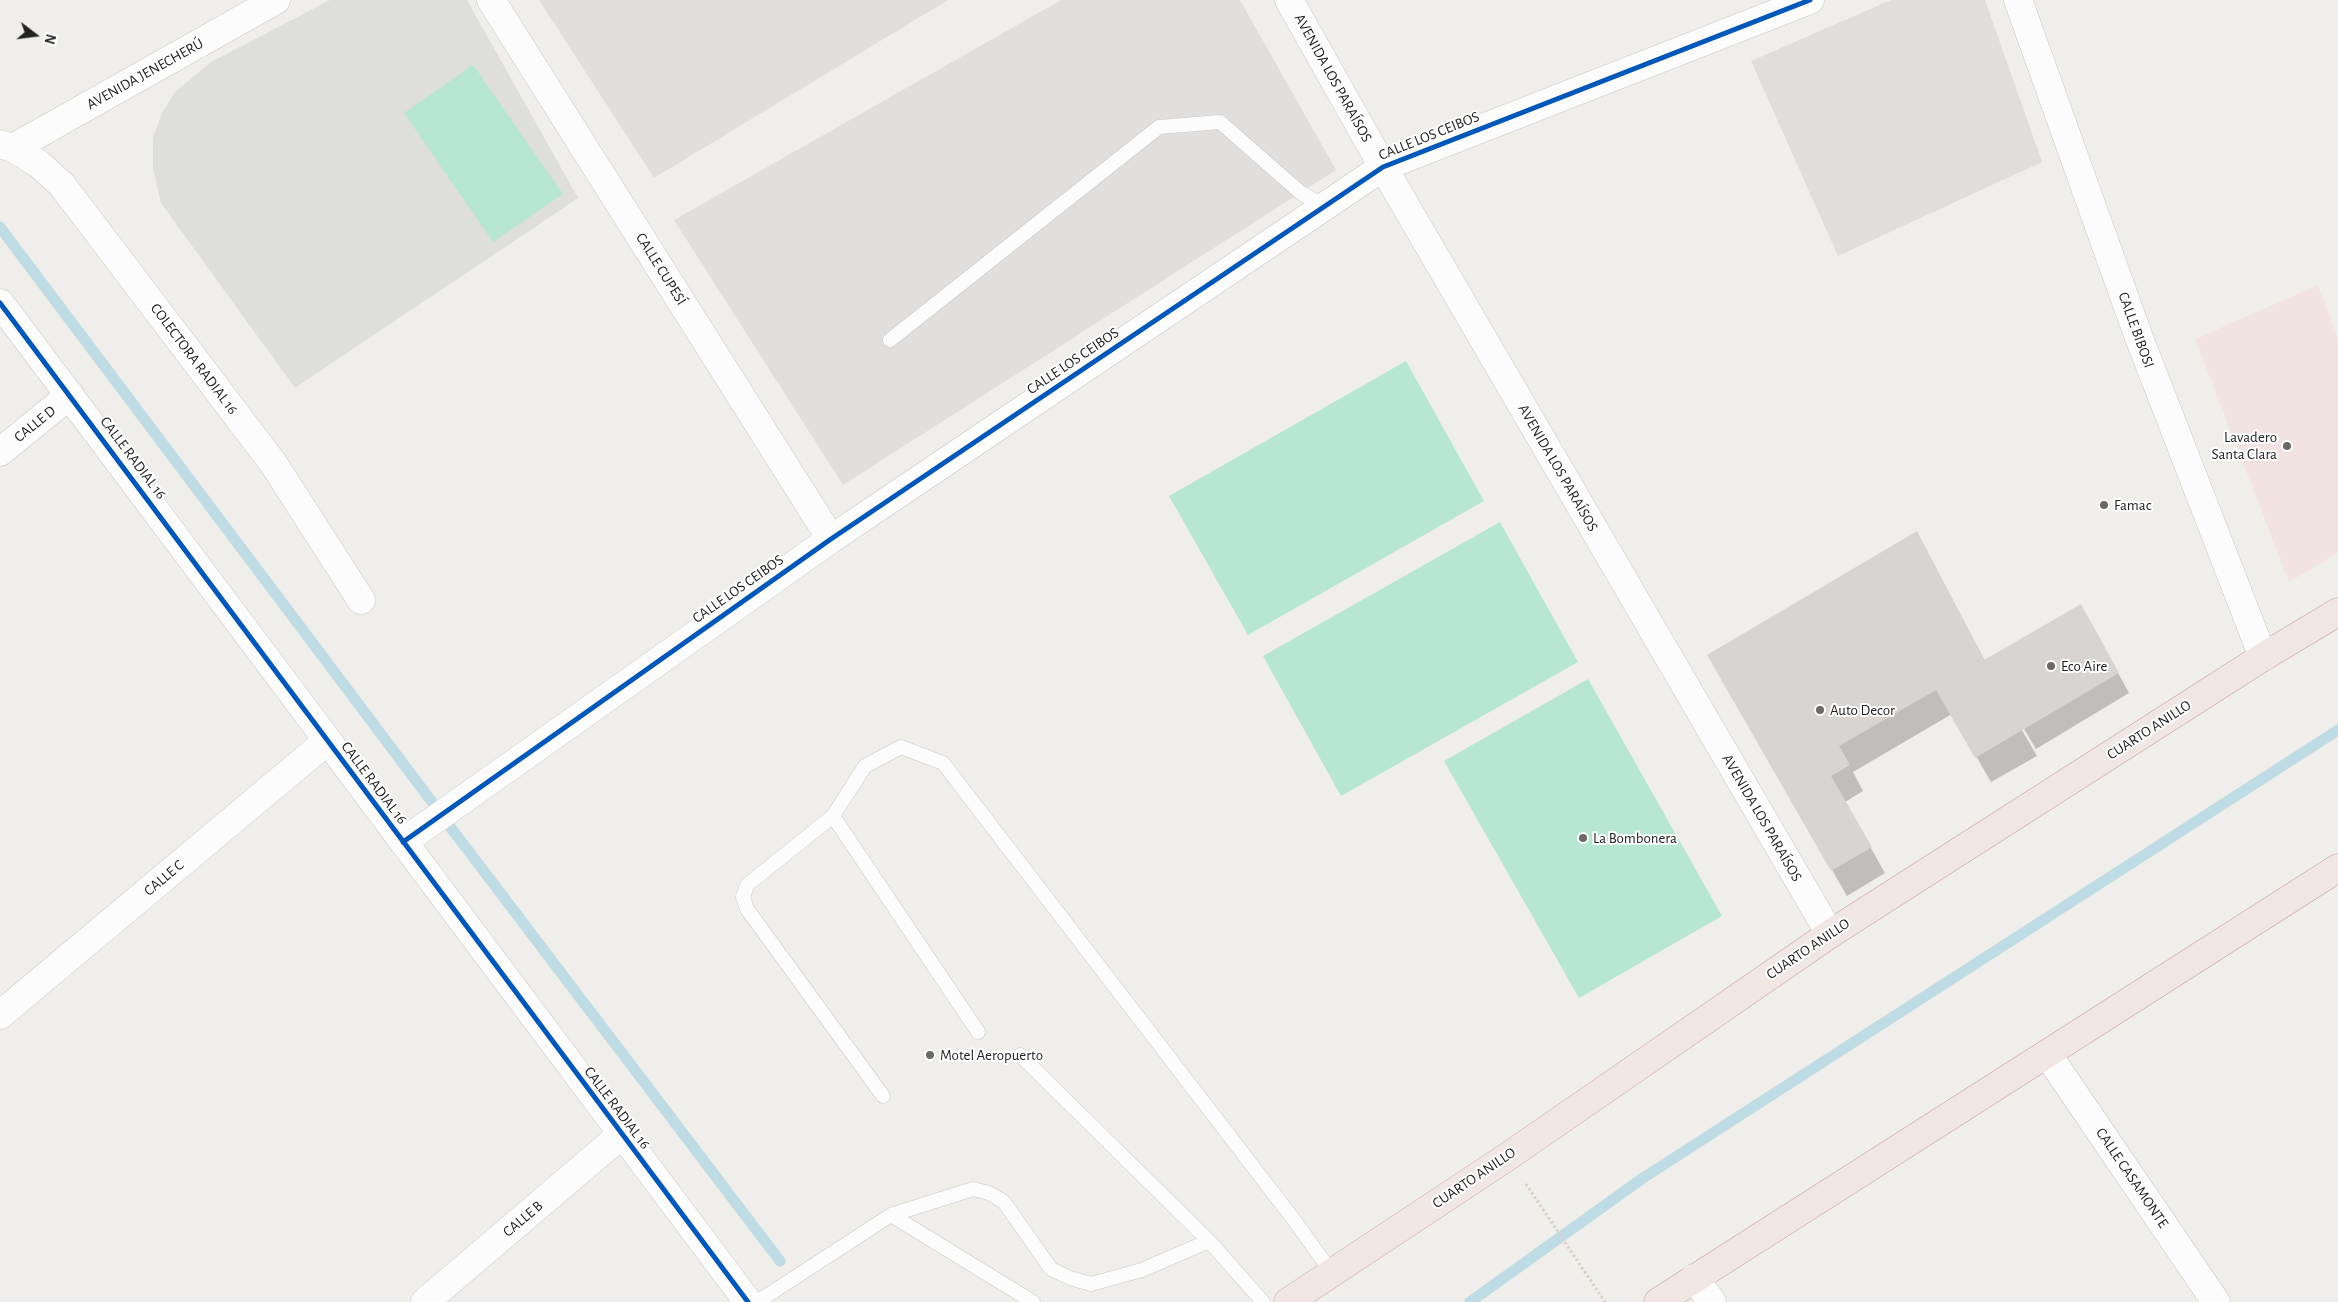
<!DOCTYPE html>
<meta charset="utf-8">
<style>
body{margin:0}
#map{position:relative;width:2338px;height:1302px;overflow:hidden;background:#f0eeeb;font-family:"Alegreya Sans",sans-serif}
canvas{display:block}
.north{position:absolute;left:10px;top:10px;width:50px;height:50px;-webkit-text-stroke:4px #fff;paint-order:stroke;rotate:105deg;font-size:14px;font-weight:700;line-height:20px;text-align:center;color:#222}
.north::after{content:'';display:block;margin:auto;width:18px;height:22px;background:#222;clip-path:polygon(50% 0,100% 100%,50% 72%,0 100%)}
</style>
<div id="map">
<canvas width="2338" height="1302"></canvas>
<div class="north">N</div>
</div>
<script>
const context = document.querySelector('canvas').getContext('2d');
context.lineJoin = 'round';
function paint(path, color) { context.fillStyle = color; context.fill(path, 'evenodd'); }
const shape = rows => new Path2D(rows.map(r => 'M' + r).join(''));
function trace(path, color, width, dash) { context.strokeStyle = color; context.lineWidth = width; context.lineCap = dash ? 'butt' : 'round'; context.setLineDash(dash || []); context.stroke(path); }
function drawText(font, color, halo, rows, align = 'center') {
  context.font = font + ' "Alegreya Sans",sans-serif'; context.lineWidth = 4; context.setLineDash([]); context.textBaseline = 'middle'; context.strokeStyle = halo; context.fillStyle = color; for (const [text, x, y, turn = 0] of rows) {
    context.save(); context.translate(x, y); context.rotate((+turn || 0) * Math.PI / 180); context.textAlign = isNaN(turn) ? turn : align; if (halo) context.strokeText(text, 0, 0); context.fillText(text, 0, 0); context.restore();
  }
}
const residential = shape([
 [1891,0,1985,0,2042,162,1838,256,1751,61]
]);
const commercial = shape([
 [2318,285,2338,338,2338,553,2289,582,2195,339]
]);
const religious = shape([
 [330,0,467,0,578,198,295,388,161,203,153,169,153,138,163,111,175,92,211,62]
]);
const pitch = shape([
 [473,65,563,194,493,242,404,113],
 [1406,361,1484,501,1248,635,1169,496],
 [1500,522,1578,662,1341,796,1263,656],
 [1588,679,1722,916,1579,998,1444,761]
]);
const parking = shape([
 [539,0,948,0,654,178],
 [1061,0,1240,0,1336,170,843,485,674,220]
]);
const shadow = shape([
 [1917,532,1985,661,2092,625,2129,693,2036,749,2021,724,2019,725,2037,756,1991,782,1952,714,1853,772,1863,791,1845,802,1885,873,1847,896,1709,656]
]);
const stream = shape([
 [0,227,435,806],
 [448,824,780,1261],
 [1470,1302,1643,1178,2338,730]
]);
const building = shape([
 [1917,531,1984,660,2081,604,2119,673,1975,758,1936,690,1839,746,1850,765,1831,776,1872,847,1831,871,1707,655]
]);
const path = shape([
 [1526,1184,1605,1302]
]);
const service = shape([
 [890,340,1159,127,1220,122,1301,193,1325,206],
 [833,816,978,1032],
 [1020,1055,1209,1241,1263,1302],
 [883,1096,747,909,743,897,747,885,833,816,865,766,901,747,943,763,1294,1220,1332,1273],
 [891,1215,973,1189,989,1193,1004,1202,1051,1269,1070,1278,1091,1284,1142,1270,1209,1241],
 [757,1302,891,1215,1033,1302]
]);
const minor = shape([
 [491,0,831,539],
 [1289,0,1383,167,1830,934],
 [2018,0,2138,335,2263,657],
 [0,144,13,148,39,164,62,185,273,463,361,600],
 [13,148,276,0],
 [0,452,70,395],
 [403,842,831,539,1383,167,1810,0],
 [0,1015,327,741],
 [2048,1055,2216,1302],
 [1694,1278,1712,1302],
 [425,1302,621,1135]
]);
const tertiary = shape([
 [0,303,748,1302]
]);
const trunk = shape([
 [1288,1302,1507,1157,1830,934,2263,657,2338,612],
 [1658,1302,2338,868]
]);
const cycleway = shape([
 [0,303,748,1302],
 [403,842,831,539,1383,167,1810,0]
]);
const markers = [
 [2287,446,5,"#6a6968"],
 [2104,505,5,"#6a6968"],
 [2051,666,5,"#6a6968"],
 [1820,710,5,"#6a6968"],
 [1583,838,5,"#6a6968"],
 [930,1055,5,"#6a6968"]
];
const streetNames = [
 ["AVENIDA JENECHERÚ",145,74,-29],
 ["AVENIDA LOS PARAÍSOS",1333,78,61],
 ["CALLE LOS CEIBOS",1429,136,-22],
 ["CALLE CUPESÍ",661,269,58],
 ["CALLE BIBOSI",2136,330,70],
 ["COLECTORA RADIAL 16",194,359,53],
 ["CALLE LOS CEIBOS",1073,361,-34],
 ["CALLE D",35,424,-39],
 ["CALLE RADIAL 16",133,458,53],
 ["AVENIDA LOS PARAÍSOS",1558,468,60],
 ["CALLE LOS CEIBOS",738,589,-35],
 ["CUARTO ANILLO",2149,730,-33],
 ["CALLE RADIAL 16",374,783,53],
 ["AVENIDA LOS PARAÍSOS",1762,818,60],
 ["CALLE C",164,878,-40],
 ["CUARTO ANILLO",1808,949,-34],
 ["CALLE RADIAL 16",617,1108,53],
 ["CUARTO ANILLO",1474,1178,-34],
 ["CALLE CASAMONTE",2132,1178,56],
 ["CALLE B",523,1219,-40]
];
const poiNames = [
 ["Lavadero",2277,437,"right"],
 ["Santa Clara",2277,454,"right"],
 ["Famac",2114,505],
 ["Eco Aire",2061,666],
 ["Auto Decor",1830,710],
 ["La Bombonera",1593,838],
 ["Motel Aeropuerto",940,1055]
];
paint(residential, '#dfdedc');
paint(commercial, '#f1e3e1');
paint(religious, '#dededc');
paint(pitch, '#b7e6d2');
paint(parking, '#e0dfde');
paint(shadow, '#0003');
trace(stream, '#bfdbe3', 11);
paint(building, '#d7d4d2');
trace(service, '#c9c8c7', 15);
trace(minor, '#c9c8c7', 29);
trace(tertiary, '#c9c8c7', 29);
trace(trunk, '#c5a2ac', 29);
trace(path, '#dccecd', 3, [2.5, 2.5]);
trace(service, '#fdfcfc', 14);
trace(minor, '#fdfcfc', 28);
trace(tertiary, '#fdfcfc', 28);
trace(trunk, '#f0e6e4', 28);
trace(cycleway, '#0057b8', 5);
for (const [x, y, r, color] of markers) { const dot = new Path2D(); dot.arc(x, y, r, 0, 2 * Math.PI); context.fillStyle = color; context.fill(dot); trace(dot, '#fff', 2); }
drawText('15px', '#222', '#fff', streetNames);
drawText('15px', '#222', '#fff', poiNames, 'left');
</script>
